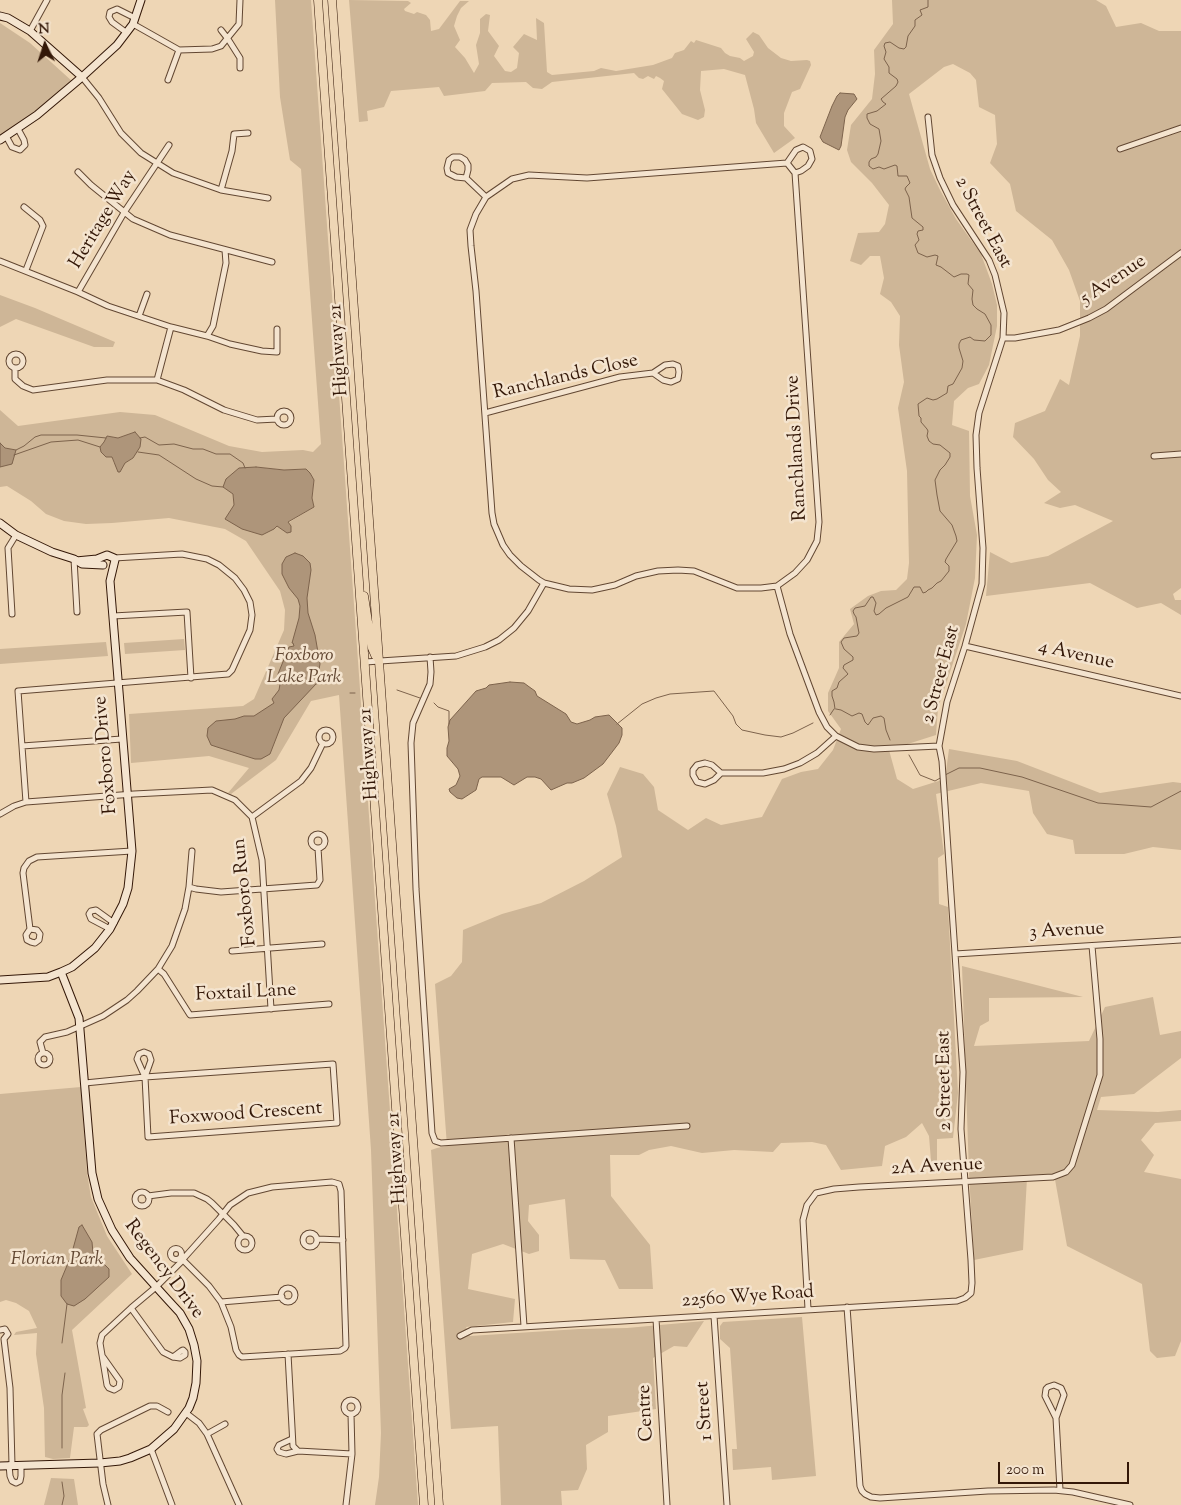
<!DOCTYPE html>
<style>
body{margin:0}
#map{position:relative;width:1181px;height:1505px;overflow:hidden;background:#eed6b5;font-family:"Sorts Mill Goudy",serif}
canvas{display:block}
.north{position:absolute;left:20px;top:20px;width:50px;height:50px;-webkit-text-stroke:4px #f4e4cf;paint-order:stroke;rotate:356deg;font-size:14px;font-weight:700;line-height:20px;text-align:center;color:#331707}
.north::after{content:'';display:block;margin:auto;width:18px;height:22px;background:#331707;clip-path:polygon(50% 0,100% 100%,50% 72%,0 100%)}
.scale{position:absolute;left:998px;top:1462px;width:131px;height:22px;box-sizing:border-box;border:2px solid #331707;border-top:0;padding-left:6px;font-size:15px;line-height:18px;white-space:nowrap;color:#331707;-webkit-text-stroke:4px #f4e4cf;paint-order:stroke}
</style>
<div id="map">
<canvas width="1181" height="1505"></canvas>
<div class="north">N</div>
<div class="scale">200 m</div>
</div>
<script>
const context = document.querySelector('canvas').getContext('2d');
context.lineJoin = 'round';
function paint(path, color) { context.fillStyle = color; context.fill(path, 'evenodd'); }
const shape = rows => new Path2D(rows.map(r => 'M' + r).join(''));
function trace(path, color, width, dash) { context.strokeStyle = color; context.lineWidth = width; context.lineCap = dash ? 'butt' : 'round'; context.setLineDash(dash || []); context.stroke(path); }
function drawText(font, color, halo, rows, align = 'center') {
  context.font = font + ' "Sorts Mill Goudy",serif'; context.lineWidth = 5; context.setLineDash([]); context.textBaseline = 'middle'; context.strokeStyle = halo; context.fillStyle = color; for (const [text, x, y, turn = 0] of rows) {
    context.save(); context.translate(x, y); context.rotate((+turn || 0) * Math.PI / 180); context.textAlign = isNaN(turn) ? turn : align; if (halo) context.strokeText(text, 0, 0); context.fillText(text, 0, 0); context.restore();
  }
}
const green = shape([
 [275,0,311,0,418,1505,375,1505,379,1477,381,1433,371,1150,339,695,311,701,276,760,231,794,228,793,249,768,209,756,131,763,129,714,243,706,254,699,284,630,285,610,280,591,246,541,225,529,169,518,112,523,86,524,64,521,46,514,31,501,7,486,0,487,0,467,4,465,16,450,5,448,0,443,0,410,18,426,120,412,155,415,229,446,262,452,303,450,313,452,321,444,301,169,290,160,280,97],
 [135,432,137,436,133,458,125,463,114,463,112,457,100,447,105,442,107,436,118,438],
 [256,467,284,470,306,469,314,480,312,498,314,507,288,523,283,530,278,526,234,505,233,493],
 [349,0,408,1,411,3,404,9,405,11,414,14,417,12,426,15,430,20,431,31,439,29,460,1,469,1,461,8,457,16,454,26,460,40,455,47,465,58,474,73,479,64,476,45,480,33,480,19,486,14,490,15,488,31,499,46,494,56,505,71,511,72,517,68,519,53,513,47,524,34,537,40,536,18,544,23,547,72,552,75,594,71,601,68,616,71,653,65,672,58,675,53,684,50,691,41,694,43,696,40,721,48,725,53,730,56,740,58,744,61,753,56,754,52,746,39,753,32,759,35,768,48,781,58,791,61,807,60,810,61,811,65,800,89,792,92,784,113,784,126,795,138,774,153,756,123,754,109,745,75,724,69,701,71,700,90,705,110,704,117,698,120,682,114,662,89,664,81,660,78,656,76,654,79,648,76,643,79,639,78,634,73,552,82,542,89,533,88,526,82,492,83,485,91,444,96,439,87,391,91,384,107,367,111,368,121,359,122],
 [892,0,1096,0,1106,6,1116,27,1141,23,1159,31,1181,31,1181,588,1173,594,1175,600,1181,600,1181,615,1161,603,1137,608,1090,583,986,596,990,552,1011,563,1048,556,1113,521,1075,505,1060,508,1044,503,1061,492,1048,480,1034,459,1013,437,1015,423,1045,411,1060,379,1069,385,1080,336,1080,301,1069,270,1052,240,1016,211,1010,184,990,163,997,144,995,115,979,107,976,80,970,73,953,64,944,67,909,94,930,169,940,190,956,219,981,254,992,284,997,305,997,326,989,365,979,384,968,388,954,401,952,425,969,431,970,496,977,535,975,578,966,624,938,708,936,735,889,750,897,779,913,789,945,779,949,749,1017,761,1100,793,1173,782,1181,783,1181,850,1153,847,1124,854,1075,854,1073,840,1047,834,1033,813,1029,791,981,783,936,794,944,854,938,858,939,904,948,907,958,1093,953,1138,937,1139,937,1169,932,1173,929,1136,922,1123,906,1137,885,1146,882,1166,841,1170,826,1145,812,1142,781,1143,773,1152,734,1150,702,1153,671,1146,649,1150,639,1155,610,1155,611,1196,650,1245,653,1289,619,1289,605,1260,570,1259,565,1199,529,1205,528,1221,539,1235,539,1251,529,1254,503,1244,472,1254,468,1289,515,1299,513,1322,466,1327,470,1336,579,1329,627,1328,704,1321,687,1347,674,1346,653,1358,656,1409,608,1416,608,1432,586,1445,587,1469,578,1490,561,1491,562,1505,501,1505,498,1426,451,1429,431,1150,437,1148,447,1146,435,984,451,976,462,962,463,930,502,914,541,903,584,881,622,857,616,826,607,794,620,767,643,774,654,787,658,810,688,830,706,818,721,825,762,817,782,779,801,772,818,769,833,750,841,729,828,711,828,693,839,668,839,642,854,624,850,609,868,596,881,591,896,590,907,579,909,563,907,471,898,408,904,382,899,345,900,316,891,302,880,294,884,278,880,256,870,256,861,265,850,261,858,233,879,232,885,224,889,205,872,183,851,162,847,150,851,125,872,99,875,74,874,50,893,24],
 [0,23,30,43,73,82,42,110,0,136],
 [0,295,35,308,115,342,113,347,94,347,16,319,0,327],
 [184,639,185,650,125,654,124,643],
 [106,642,108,656,0,664,0,649],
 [962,966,1083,997,989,998,989,1021,980,1026,974,1046,1089,1041,1105,1007,1153,997,1160,1035,1181,1031,1181,1058,1134,1094,1101,1097,1097,1110,1158,1112,1181,1110,1181,1121,1155,1123,1141,1140,1154,1155,1144,1172,1181,1179,1181,1341,1175,1356,1157,1358,1150,1351,1142,1284,1067,1246,1054,1174,1027,1178,1023,1250,974,1260,969,1174],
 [81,1087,87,1173,91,1197,107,1236,132,1274,72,1330,86,1408,83,1409,89,1425,87,1427,74,1427,70,1458,53,1459,45,1457,44,1408,36,1354,37,1333,14,1335,16,1332,37,1328,29,1311,16,1303,6,1300,0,1302,0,1094],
 [802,1317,816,1476,772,1480,771,1467,733,1470,732,1449,737,1449,730,1348,720,1339,720,1326,723,1322],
 [51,1478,74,1479,78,1505,44,1505]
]);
const water = shape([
 [840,93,854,94,857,99,848,110,845,117,841,146,839,150,823,142,820,137,832,106,837,96,840,93],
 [135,432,141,439,140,447,133,458,125,463,120,472,118,472,112,457,106,457,101,452,100,447,104,442,107,436,118,438,135,432],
 [0,443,5,448,16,450,12,464,0,467,0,443],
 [256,467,284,470,306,469,310,473,314,480,312,498,314,507,288,522,291,526,291,532,287,533,277,526,274,529,262,535,242,529,225,519,234,505,233,494,223,487,226,479,239,468,256,467],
 [295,553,303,556,310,563,311,570,307,598,308,613,315,635,320,664,318,675,321,682,316,684,284,718,270,754,261,759,255,759,217,747,211,745,207,736,208,728,216,721,235,719,244,716,254,716,274,703,272,699,279,690,280,684,278,674,289,647,294,646,293,643,292,643,299,618,300,606,298,599,289,588,282,574,282,564,286,557,295,553],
 [510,682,524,683,528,686,535,691,537,696,566,714,571,722,577,724,590,720,595,717,609,715,622,728,622,735,619,743,603,764,584,778,572,783,567,783,551,790,541,779,535,777,527,777,514,785,501,777,482,777,479,779,476,790,462,799,457,798,450,792,449,789,456,785,460,776,458,769,447,756,447,748,449,741,448,727,450,720,476,691,486,688,489,685,510,682],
 [82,1225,92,1242,93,1253,109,1269,109,1277,85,1299,74,1306,67,1304,61,1296,61,1280,71,1256,79,1227,82,1225]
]);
const stream = shape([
 [140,438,145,437,159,445,174,444,193,449,203,449,216,454,230,454,243,463,245,468],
 [16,450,24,446,35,437,41,435,77,435,106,438],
 [138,452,159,455,196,479,212,486,223,487],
 [14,455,51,442,78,440,100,447],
 [397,690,420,698],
 [350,693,355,693],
 [434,703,438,707,449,711,449,724],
 [835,709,834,702,832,696,832,691,837,688,839,682,848,674,843,668,844,665,853,660,853,657,844,649,841,642,844,638,857,636,859,633,856,617,854,614,853,611,855,608,865,606,871,597,873,597,876,603,874,611,876,615,879,614,886,608,908,597,914,587,920,587,923,593,926,592,928,590,932,588,937,583,941,581,949,571,949,566,945,562,946,559,957,541,956,536,952,525,940,511,937,495,935,480,940,470,945,465,950,457,950,453,940,445,933,444,929,441,927,436,928,431,927,429,921,422,921,418,919,416,918,404,927,398,933,400,937,399,947,393,948,386,953,384,962,368,963,361,959,348,959,344,961,340,970,337,974,340,985,341,991,335,991,325,985,314,977,309,973,305,972,299,973,290,968,284,969,275,967,274,961,274,954,277,941,267,936,265,938,256,935,255,927,257,918,253,915,245,919,240,917,234,918,231,923,230,923,227,912,218,909,197,905,189,906,187,910,183,907,176,898,176,897,166,895,165,884,169,879,167,873,169,869,166,869,162,871,159,876,157,878,154,881,141,879,129,870,124,867,118,867,114,877,111,886,104,883,102,881,99,896,86,898,82,897,79,889,73,889,67,884,59,886,52,884,46,885,43,890,42,899,48,904,49,906,47,908,36,915,26,915,20,922,15,920,10,928,7,928,0],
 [836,709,841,710,852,716,859,713,862,714,865,722,868,725,873,718,881,716,884,718,886,730,890,740],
 [830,715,834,709],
 [617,724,642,704,656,698,670,694,714,691,733,716,736,724,742,730,765,735,781,737,793,733,813,723],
 [909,755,920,775,935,781,942,777],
 [945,775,959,768,980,768,1022,777,1098,803,1151,807,1181,791],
 [62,1343,67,1304],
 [62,1448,62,1395,65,1373],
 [62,1482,64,1496,62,1505]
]);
const street = shape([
 [133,24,179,50,212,49,221,46,239,24,240,0],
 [221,30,228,39,240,58,240,68],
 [30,31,47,0],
 [127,33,112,22,109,17,110,12,117,9,135,18],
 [82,77,99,98,121,133,141,153,173,173,221,190,268,198],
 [168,80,179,50],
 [6,136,12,147,20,150,25,145,24,140,18,129],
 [1120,149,1181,128],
 [787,163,795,173,819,522,817,541,807,560,795,573,777,586,761,588,737,588,694,571,678,570,658,571,636,576,615,585,592,590,569,589,544,583,539,580,521,566,510,555,503,545,494,524,492,513,476,291,471,246,470,230,476,214,486,197,512,179,529,175,587,178,787,163],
 [787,163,796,150,803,147,810,151,812,159,808,166,801,171,795,173],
 [78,172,91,185,133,219,170,235,272,262],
 [466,178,468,170,468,165,465,160,460,157,453,157,449,160,447,168,448,173,456,177,466,178,486,197],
 [221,190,232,151,234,134,248,133],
 [24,207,40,220,43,226,26,270],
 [0,261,78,292,108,306,171,327,207,336,230,344,262,351,277,352,277,329],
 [78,292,125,211,169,145],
 [139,316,147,294],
 [207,336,213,326,226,263,225,250],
 [1003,338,1015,338,1059,330,1089,318,1106,309,1181,253],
 '9 361a7 7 0 1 1 14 0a7 7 0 1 1-14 0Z',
 [15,368,15,379,23,386,33,390,107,380,157,380,184,390,224,410,257,420,277,419],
 [157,380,171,327],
 '277 418a7 7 0 1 1 14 0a7 7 0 1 1-14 0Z',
 [485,413,620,377,653,373,665,365,673,364,678,366,679,372,678,379,671,382,663,380,653,373],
 [1154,456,1181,454],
 [74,559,77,612],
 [777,586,790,634,819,712,827,727,836,736,858,747,874,749,939,746],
 [12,614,8,548,16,535],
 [113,616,187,612,191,678],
 [965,646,1181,696],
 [430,657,431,672,430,684,413,723,411,743,416,889,432,1133,435,1141,441,1143,687,1126],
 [365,662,456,656,485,647,499,640,514,628,528,611,544,583],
 '319 737a7 7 0 1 1 14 0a7 7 0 1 1-14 0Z',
 [22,746,122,739],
 [705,763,712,765,721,773,714,780,705,784,697,782,693,775,693,770,697,765,705,763],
 [721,773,763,773,784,769,800,763,817,753,836,736],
 [26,802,18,691,228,674,232,670,250,630,252,615,250,602,244,590,235,578,219,565,207,559,182,554,114,558],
 [0,814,14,806,26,802,134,794,212,790,235,800,252,817,262,860,271,1009],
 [252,817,301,781,311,768,323,743],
 '311 841a7 7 0 1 1 14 0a7 7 0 1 1-14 0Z',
 [189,887,196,889,221,892,317,885,320,880,318,848],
 [30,929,23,873,24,868,29,861,37,857,132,851],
 [30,929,37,930,40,934,39,940,35,943,31,942,27,940,26,935,30,929],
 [110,929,91,919,89,914,91,911,96,910,114,923],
 [232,951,322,944],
 [955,954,1181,940],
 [158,969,164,974,190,1015,329,1004],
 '38 1059a6 6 0 1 1 12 0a6 6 0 1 1-12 0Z',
 [43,1053,40,1042,45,1037,67,1032,103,1016,127,1000,137,991,158,969,172,946,185,909,189,887,192,851],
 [85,1083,145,1077,333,1064,337,1123,148,1137,145,1077,137,1059,139,1054,144,1052,149,1054,151,1060,145,1077],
 [511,1138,524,1326],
 '135 1199a7 7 0 1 1 14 0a7 7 0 1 1-14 0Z',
 [148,1196,171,1193,194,1193,207,1199,212,1203,234,1225,243,1236],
 '303 1240a7 7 0 1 1 14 0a7 7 0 1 1-14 0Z',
 '238 1243a7 7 0 1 1 14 0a7 7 0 1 1-14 0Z',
 [317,1239,343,1240],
 '170.5 1254a5.5 5.5 0 1 1 11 0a5.5 5.5 0 1 1-11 0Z',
 '281 1295a7 7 0 1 1 14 0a7 7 0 1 1-14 0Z',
 [221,1302,282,1297],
 [847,1307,860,1486,862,1491,865,1494,871,1497,880,1498,988,1491,1054,1490,1073,1492,1130,1505],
 [131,1308,163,1352,173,1357,180,1358,185,1355,185,1352,183,1350,181,1351,173,1357],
 [808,1309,803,1220,807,1205,816,1193,834,1189,859,1187,1053,1177,1066,1172,1072,1165,1100,1075,1100,1039,1092,946],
 [714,1316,727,1505],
 [656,1319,667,1505],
 [0,1330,5,1329,8,1334,4,1339,10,1388,12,1465],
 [460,1336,472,1330,957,1301,965,1298,971,1293,972,1283,971,1260,961,1129,963,1072,942,761,939,746,947,702,965,646,982,584,983,548,977,468,976,435,979,413,1003,338,1004,313,995,275,989,260,953,205,940,178,932,155,928,117],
 [288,1354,293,1446,298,1451,352,1454],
 [103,1357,120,1381,119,1387,114,1390,109,1388,107,1385,100,1343,102,1335,131,1308,156,1287,183,1260,184,1258,219,1219,230,1205,248,1193,272,1187,332,1182,339,1184,341,1191,346,1346,345,1348,340,1351,242,1357,239,1355,236,1350,231,1327,221,1302,209,1286,183,1260,181,1257],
 '344 1407a7 7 0 1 1 14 0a7 7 0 1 1-14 0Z',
 [186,1413,199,1423,207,1434,239,1505],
 [1056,1418,1045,1396,1046,1389,1048,1387,1054,1385,1061,1388,1064,1395,1056,1418,1060,1490],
 [207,1434,225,1424],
 [292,1439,279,1445,277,1449,279,1452,286,1454,298,1451],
 [151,1449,172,1505],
 [9,1465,10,1476,12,1481,16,1483,20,1481,21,1476,21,1465],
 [108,1505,103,1484,97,1434,101,1430,150,1406,157,1406,168,1412],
 [346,1505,352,1454,351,1414]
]);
const secondary = shape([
 [0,16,8,18,30,31,82,77],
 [0,140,37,115,82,77,117,45,133,24,141,0],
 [0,523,16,535,52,552,74,559,82,564,103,565],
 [0,980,48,977,61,972,72,967,95,948,110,929,123,904,128,888,132,851,110,581,115,560,114,558,107,555,97,559,76,561],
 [0,1466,100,1463,120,1461,130,1458,151,1449,174,1429,189,1408,193,1398,196,1383,197,1361,194,1345,189,1329,180,1313,168,1300,130,1258,112,1230,98,1199,92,1173,79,1018,61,972]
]);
const primary = shape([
 [318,0,424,1505],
 [332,0,439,1505],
 [364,596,372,648,375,655,378,659]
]);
const streetNames = [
 ["Heritage Way",104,220,-59],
 ["2 Street East",982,223,62],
 ["5 Avenue",1114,281,-34],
 ["Highway 21",340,350,-94],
 ["Ranchlands Close",566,378,-13],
 ["Ranchlands Drive",798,448,-93],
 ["4 Avenue",1076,656,13],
 ["2 Street East",942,675,-75],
 ["Highway 21",370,754,-94],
 ["Foxboro Drive",107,755,-95],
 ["Foxboro Run",246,892,-96],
 ["3 Avenue",1067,932,-3],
 ["Foxtail Lane",246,994,-3],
 ["2 Street East",946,1081,-91],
 ["Foxwood Crescent",246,1115,-4],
 ["Highway 21",398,1158,-94],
 ["2A Avenue",937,1168,-3],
 ["Regency Drive",163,1270,53],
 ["22560 Wye Road",748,1298,-4],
 ["1 Street",706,1411,-94],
 ["Centre",647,1413,-93]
];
const parkNames = [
 ["Foxboro",304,657],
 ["Lake Park",304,679],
 ["Florian Park",57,1261]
];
paint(green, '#ceb697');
paint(water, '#ae957a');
trace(water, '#7d634c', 1);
trace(stream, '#7d634c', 1);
trace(street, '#624732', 7);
trace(secondary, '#331707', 9);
trace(primary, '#331707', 9);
trace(street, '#f4e4cf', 5);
trace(secondary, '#f4e4cf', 7);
trace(primary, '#eed6b5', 8);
drawText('19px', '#331707', '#f4e4cf', streetNames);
drawText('italic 19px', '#624732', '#f4e4cf', parkNames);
</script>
